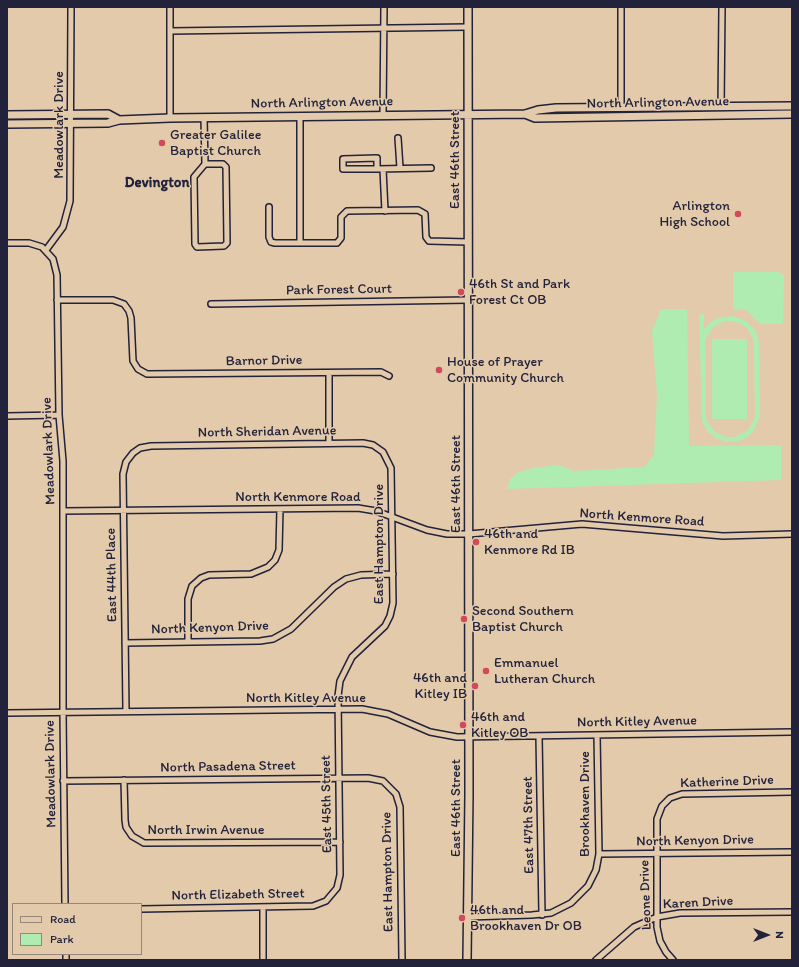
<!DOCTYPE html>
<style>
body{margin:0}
#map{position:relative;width:799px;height:967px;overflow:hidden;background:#e3caab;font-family:Itim,sans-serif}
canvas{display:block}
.frame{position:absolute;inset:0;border:8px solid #22223b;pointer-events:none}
.legend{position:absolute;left:12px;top:903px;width:130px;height:52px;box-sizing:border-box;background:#e3caab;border:1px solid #96877e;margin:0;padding:5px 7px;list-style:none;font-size:12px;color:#22223b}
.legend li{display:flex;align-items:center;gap:8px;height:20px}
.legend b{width:20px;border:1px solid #96877e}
.north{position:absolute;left:747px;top:915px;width:40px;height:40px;-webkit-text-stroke:3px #e3caab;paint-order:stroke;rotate:90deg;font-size:11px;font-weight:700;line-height:16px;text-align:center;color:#22223b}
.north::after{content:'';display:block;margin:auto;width:14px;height:18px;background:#22223b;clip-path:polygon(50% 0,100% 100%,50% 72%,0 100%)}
</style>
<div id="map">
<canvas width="799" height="967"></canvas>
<div class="frame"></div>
<ul class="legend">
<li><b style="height:5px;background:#e3caab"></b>Road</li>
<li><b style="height:11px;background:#afecb1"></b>Park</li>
</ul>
<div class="north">N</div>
</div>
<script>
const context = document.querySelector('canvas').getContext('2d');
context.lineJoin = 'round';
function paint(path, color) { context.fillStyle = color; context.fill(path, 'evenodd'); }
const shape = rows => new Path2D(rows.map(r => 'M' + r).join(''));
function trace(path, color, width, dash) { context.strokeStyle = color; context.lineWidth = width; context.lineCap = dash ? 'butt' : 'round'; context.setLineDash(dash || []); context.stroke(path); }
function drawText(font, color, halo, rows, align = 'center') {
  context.font = font + ' Itim,sans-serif'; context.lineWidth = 3; context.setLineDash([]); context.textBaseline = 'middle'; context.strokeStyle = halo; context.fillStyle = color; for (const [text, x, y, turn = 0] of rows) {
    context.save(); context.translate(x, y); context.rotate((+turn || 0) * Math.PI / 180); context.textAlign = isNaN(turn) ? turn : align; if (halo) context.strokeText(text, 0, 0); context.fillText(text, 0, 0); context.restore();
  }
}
const green = shape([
 [733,272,779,272,784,276,783,324,760,324,746,310,733,309],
 [661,309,687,309,689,446,781,445,781,480,507,489,510,479,519,472,533,468,559,465,574,471,644,467,654,455,657,395,652,331],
 [699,314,704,314,704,329,711,322,719,318,733,316,746,321,753,328,758,336,759,345,760,416,754,430,748,437,739,441,725,442,716,438,708,432,702,421],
 [726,321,734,321,746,327,753,338,754,346,755,417,748,430,734,437,726,437,715,432,708,423,706,416,705,340,714,326],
 [712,339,747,339,747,419,712,419]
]);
const minor = shape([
 [170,31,468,27],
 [621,107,621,7],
 [721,107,722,7],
 [300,116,300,243],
 [383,116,384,7],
 [170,118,170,7],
 [204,118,205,164],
 [398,138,400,168],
 [205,164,223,164,226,167,227,243,224,246,197,247,195,244,194,177,205,164],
 [377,169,377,158,343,159,343,169,377,169,431,168],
 [383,169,385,211],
 [269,207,269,237,271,242,275,243,337,243,341,238,341,217,347,211,418,210,425,214,426,237,429,241,468,242],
 [7,243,29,243,42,247,53,259,57,275,59,415,63,461,63,712,65,904],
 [46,250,63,227,70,201,71,7],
 [57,300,113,300,124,304,129,311,131,318,133,361,138,369,147,374,381,372,389,376],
 [211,304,468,300],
 [329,373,329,443],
 [7,416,59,415],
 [63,511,358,508,376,511,427,530,447,534,469,534,582,524,723,536,792,534],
 [188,642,188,599,192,586,201,578,209,575,251,574,268,567,275,560,279,550,280,509],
 [125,643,260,641,273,639,291,629,334,587,346,579,361,575,393,574],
 [126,711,123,474,126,462,133,453,140,448,151,446,363,443,373,445,383,452,391,468,393,603,390,616,385,626,352,657,340,681,338,696,340,875,337,888,326,901,313,906,141,909],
 [7,713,362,709,388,714,430,732,457,737,792,732],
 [539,736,542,915],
 [124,780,125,820,126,827,132,836,144,843,340,842],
 [63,781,368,778,383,781,396,794,400,807,402,960],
 [599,854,792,852],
 [263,907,263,960],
 [468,917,532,915,551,913,571,903,588,886,596,870,599,854,597,735],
 [66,954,66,960],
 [596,960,634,927,657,917,680,913,792,912],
 [673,960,666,952,660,941,657,927,657,819,662,806,670,798,682,794,792,792]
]);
const secondary = shape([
 [525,114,535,118,792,114],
 [7,115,108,114,119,120],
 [7,124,108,123,119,120,170,118,525,114,538,110,556,108,792,106],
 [467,960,469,794,468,7]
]);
const markers = [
 [162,143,4,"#d1495b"],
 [738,214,4,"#d1495b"],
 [461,292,4,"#d1495b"],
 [439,370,4,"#d1495b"],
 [476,542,4,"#d1495b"],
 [464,619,4,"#d1495b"],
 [486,671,4,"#d1495b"],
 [475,686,4,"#d1495b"],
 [463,725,4,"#d1495b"],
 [462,918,4,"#d1495b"]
];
const streetNames = [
 ["North Arlington Avenue",322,103,-1],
 ["North Arlington Avenue",658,103,-1],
 ["Meadowlark Drive",59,125,-90],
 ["East 46th Street",455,160,-90],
 ["Park Forest Court",339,290,-1],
 ["Barnor Drive",264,361,-1],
 ["North Sheridan Avenue",267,432,-1],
 ["Meadowlark Drive",49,451,-92],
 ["East 46th Street",456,484,-90],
 ["North Kenmore Road",298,497],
 ["North Kenmore Road",642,518,4],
 ["East Hampton Drive",379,544,-90],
 ["East 44th Place",112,575,-91],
 ["North Kenyon Drive",210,628,-2],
 ["North Kitley Avenue",306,698],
 ["North Kitley Avenue",637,722,-1],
 ["North Pasadena Street",228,767,-1],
 ["Meadowlark Drive",51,774,-91],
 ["Katherine Drive",727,782,-2],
 ["East 45th Street",327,804,-91],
 ["Brookhaven Drive",585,804,-90],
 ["East 46th Street",456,808,-90],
 ["East 47th Street",529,825,-91],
 ["North Irwin Avenue",206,830],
 ["North Kenyon Drive",695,841,-1],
 ["East Hampton Drive",388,872,-91],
 ["North Elizabeth Street",238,895,-1],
 ["Leone Drive",646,895,-92],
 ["Karen Drive",698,903,-3]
];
const poiNames = [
 ["Greater Galilee",170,135],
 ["Baptist Church",170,151],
 ["Arlington",730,206,"right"],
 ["High School",730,222,"right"],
 ["46th St and Park",469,284],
 ["Forest Ct OB",469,300],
 ["House of Prayer",447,362],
 ["Community Church",447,378],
 ["46th and",484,534],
 ["Kenmore Rd IB",484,550],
 ["Second Southern",472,611],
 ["Baptist Church",472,627],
 ["Emmanuel",494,663],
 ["Lutheran Church",494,679],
 ["46th and",467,678,"right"],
 ["Kitley IB",467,694,"right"],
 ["46th and",471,717],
 ["Kitley OB",471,733],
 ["46th and",470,910],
 ["Brookhaven Dr OB",470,926]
];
const neighbourhoodNames = [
 ["Devington",157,183]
];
paint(green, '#afecb1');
trace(minor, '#22223b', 8);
trace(secondary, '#22223b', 10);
trace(minor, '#e3caab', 5);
trace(secondary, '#e3caab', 7);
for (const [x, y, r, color] of markers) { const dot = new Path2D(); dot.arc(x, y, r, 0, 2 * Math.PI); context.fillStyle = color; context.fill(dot); trace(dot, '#e3caab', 1.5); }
drawText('14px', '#22223b', '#e3caab', streetNames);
drawText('14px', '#22223b', '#e3caab', poiNames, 'left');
drawText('bold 15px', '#22223b', '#e3caab', neighbourhoodNames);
</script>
